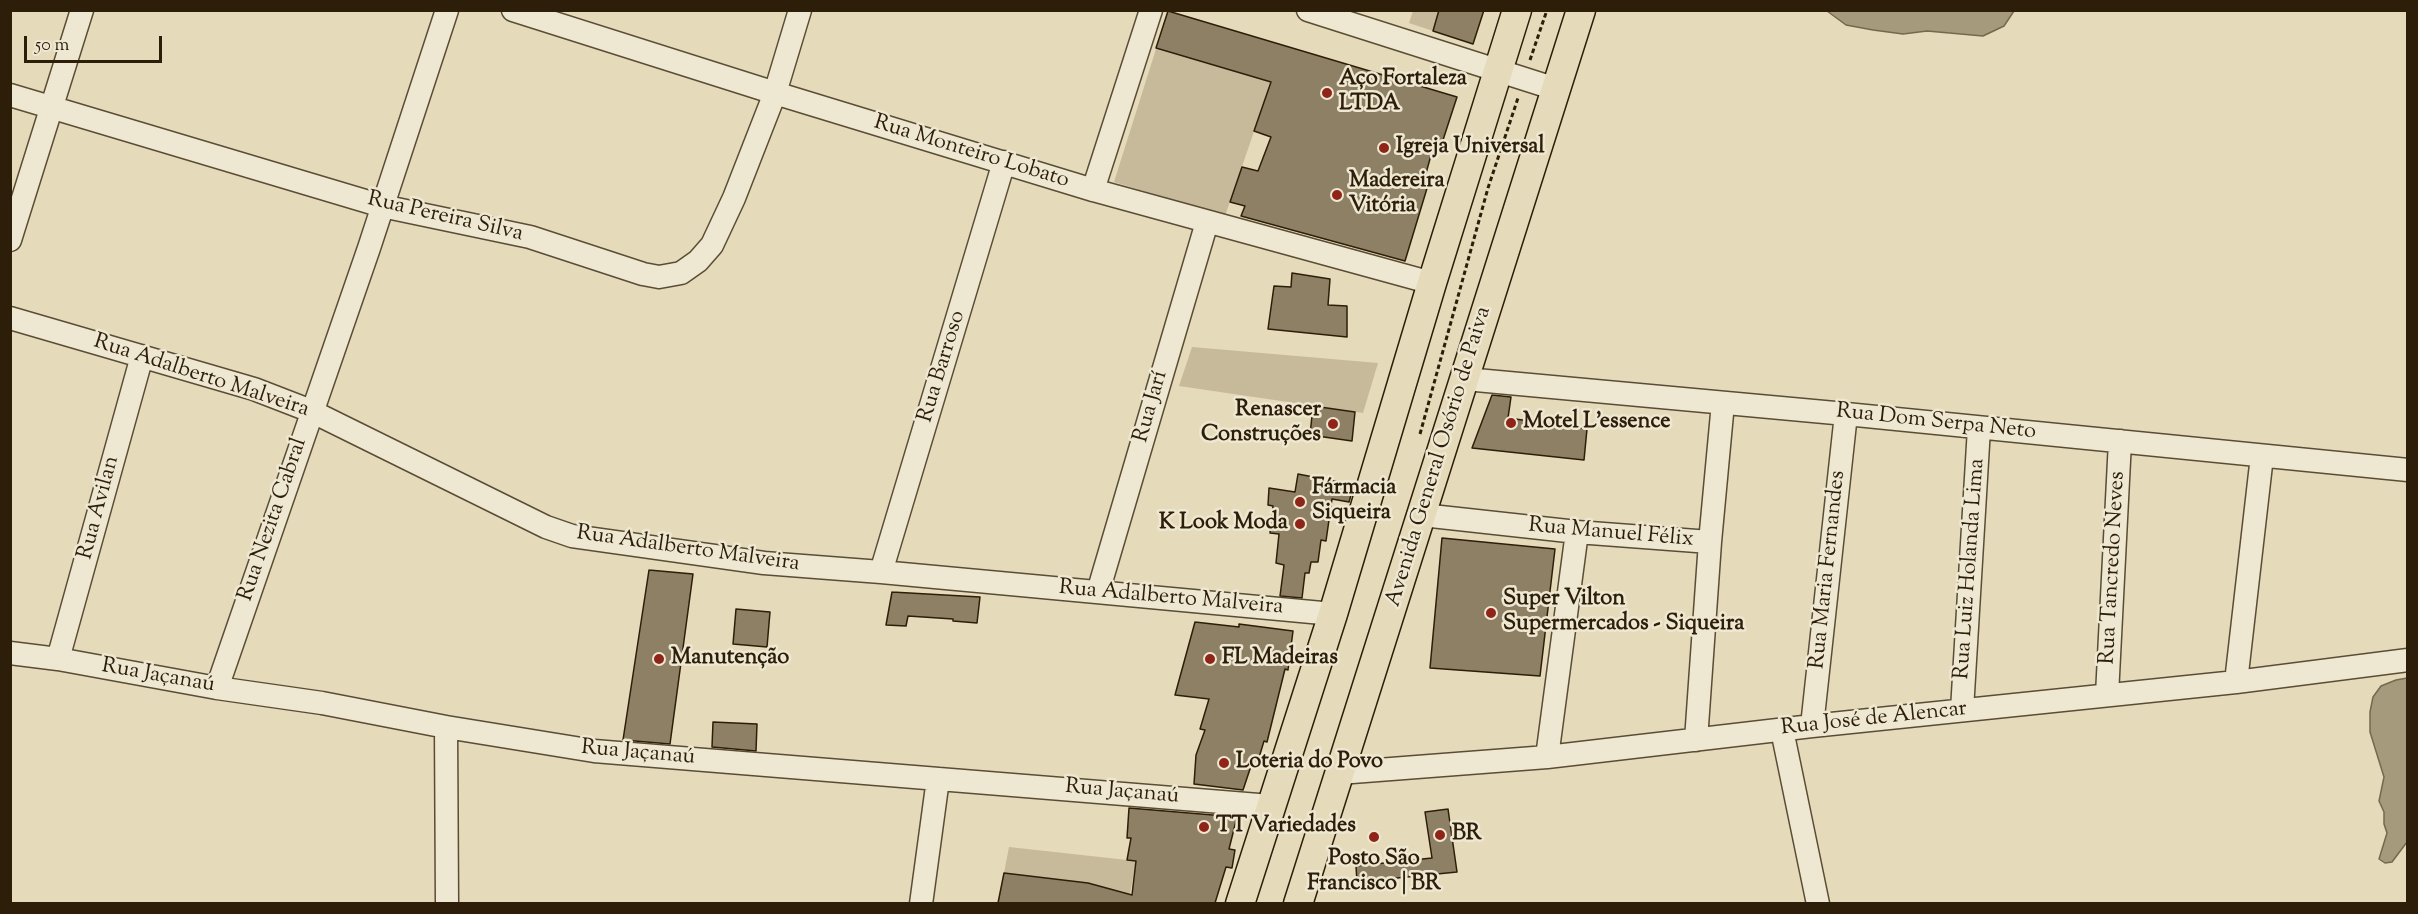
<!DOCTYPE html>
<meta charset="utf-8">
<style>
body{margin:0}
#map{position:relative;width:2418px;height:914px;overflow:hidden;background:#e5dab9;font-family:"Sorts Mill Goudy",serif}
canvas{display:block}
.frame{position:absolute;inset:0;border:12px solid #2d1e09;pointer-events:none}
.scale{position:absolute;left:24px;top:36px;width:138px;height:27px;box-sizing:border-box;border:3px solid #2d1e09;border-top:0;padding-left:8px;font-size:18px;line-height:21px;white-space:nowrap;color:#2d1e09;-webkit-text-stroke:4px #eee7d2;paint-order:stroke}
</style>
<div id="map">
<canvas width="2418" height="914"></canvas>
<div class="frame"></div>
<div class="scale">50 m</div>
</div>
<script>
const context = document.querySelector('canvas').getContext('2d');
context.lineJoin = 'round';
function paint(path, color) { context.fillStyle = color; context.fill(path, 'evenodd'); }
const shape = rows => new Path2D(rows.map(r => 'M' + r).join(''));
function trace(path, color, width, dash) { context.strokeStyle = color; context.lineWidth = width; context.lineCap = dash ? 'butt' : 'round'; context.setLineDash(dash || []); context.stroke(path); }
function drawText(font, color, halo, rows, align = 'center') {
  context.font = font + ' "Sorts Mill Goudy",serif'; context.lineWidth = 5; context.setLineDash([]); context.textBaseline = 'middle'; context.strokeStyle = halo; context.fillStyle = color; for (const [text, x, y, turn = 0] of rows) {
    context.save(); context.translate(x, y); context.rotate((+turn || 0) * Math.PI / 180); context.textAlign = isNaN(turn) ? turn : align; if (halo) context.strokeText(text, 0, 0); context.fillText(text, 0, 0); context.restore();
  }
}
const green = shape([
 [1413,11,1439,11,1433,31,1409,23],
 [1156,49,1271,82,1225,216,1114,182],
 [1192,347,1378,363,1363,413,1179,386],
 [1009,847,1136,861,1130,894,1088,883,1004,873]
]);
const water = shape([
 [1827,11,2014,11,2004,26,1983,36,1927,31,1903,34,1873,30,1846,25,1827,11],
 [2407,678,2407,842,2392,862,2385,863,2379,859,2387,833,2384,824,2384,812,2379,801,2384,777,2370,732,2370,712,2373,697,2381,686,2396,680,2407,678]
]);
const building = shape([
 [1439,10,1484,10,1473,44,1433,31,1439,10],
 [1168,11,1457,97,1442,143,1435,141,1423,184,1428,185,1405,261,1241,216,1245,206,1230,202,1242,167,1258,171,1271,137,1254,131,1271,82,1156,48,1168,11],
 [1292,273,1330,279,1328,305,1347,306,1347,337,1268,329,1274,286,1291,287,1292,273],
 [1492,395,1511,397,1508,418,1587,429,1584,460,1472,448,1492,395],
 [1313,406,1355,412,1352,441,1310,435,1313,406],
 [1298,474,1354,485,1349,502,1332,499,1326,541,1321,540,1318,562,1311,562,1309,573,1305,573,1302,598,1280,596,1284,565,1276,563,1279,534,1270,533,1273,506,1268,505,1269,488,1295,492,1298,474],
 [1442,538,1555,549,1540,676,1430,668,1442,538],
 [649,570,693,574,670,744,623,740,649,570],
 [892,592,980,597,977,623,953,621,953,619,908,616,906,626,886,625,892,592],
 [736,609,770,612,767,647,733,644,736,609],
 [1195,622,1239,627,1239,624,1293,631,1288,670,1285,669,1267,742,1264,741,1258,761,1253,760,1243,790,1194,784,1196,755,1205,730,1200,729,1209,699,1175,695,1195,622],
 [713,722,757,724,756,751,712,747,713,722],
 [1129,808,1237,817,1229,849,1235,850,1232,868,1226,867,1215,903,998,903,1004,873,1088,883,1132,895,1136,861,1127,860,1131,838,1127,838,1129,808],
 [1448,809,1457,872,1357,882,1356,866,1432,858,1425,812,1448,809]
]);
const path = shape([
 [1530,60,1547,10],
 [1420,434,1488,188,1518,98]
]);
const minor = shape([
 [513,10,775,93,1093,190,1432,283],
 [1308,10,1556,89],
 [10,95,382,206,530,237,643,274,659,277,681,273,698,261,712,245,734,198,775,93,800,10],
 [1093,190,1151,10],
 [10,240,82,10],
 [10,318,254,389,311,411,546,527,572,536,764,563,881,572,1333,614],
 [1465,379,1846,414,2408,470],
 [1422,515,1577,532,1710,542,1696,740],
 [1710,542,1723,403],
 [881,572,1004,162],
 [1098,592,1207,222],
 [10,653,58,659,217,688,322,703,446,727,594,751,1271,806],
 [58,659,142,356],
 [2236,682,2262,456],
 [217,688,369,248,447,10],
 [2107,695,2120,441],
 [1962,710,1979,428],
 [1812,726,1846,414],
 [446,727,447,904],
 [1782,730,1818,904],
 [1547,757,1577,532],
 [1339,773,1547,757,1812,726,2236,682,2408,660],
 [921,904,938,779]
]);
const major = shape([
 [1240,904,1333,614,1432,283,1517,10],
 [1298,904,1581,10]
]);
const markers = [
 [1327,93,6,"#8f2418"],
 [1384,148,6,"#8f2418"],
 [1337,195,6,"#8f2418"],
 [1511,423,6,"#8f2418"],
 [1333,424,6,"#8f2418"],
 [1300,502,6,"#8f2418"],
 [1300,524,6,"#8f2418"],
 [1491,613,6,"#8f2418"],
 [659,659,6,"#8f2418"],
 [1210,659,6,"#8f2418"],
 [1224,763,6,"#8f2418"],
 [1204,827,6,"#8f2418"],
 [1440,835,6,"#8f2418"],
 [1374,837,6,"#8f2418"]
];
const poiNames = [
 ["Aço Fortaleza",1339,80],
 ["LTDA",1339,105],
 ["Igreja Universal",1396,148],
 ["Madereira",1349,182],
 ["Vitória",1349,207],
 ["Renascer",1321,411,"right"],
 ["Construções",1321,436,"right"],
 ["Motel L'essence",1523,423],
 ["Fármacia",1312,489],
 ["Siqueira",1312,514],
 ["K Look Moda",1288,524,"right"],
 ["Super Vilton",1503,600],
 ["Supermercados - Siqueira",1503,625],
 ["Manutenção",671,659],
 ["FL Madeiras",1222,659],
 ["Loteria do Povo",1236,763],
 ["TT Variedades",1216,827],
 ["BR",1452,835],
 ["Posto São",1374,860,"center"],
 ["Francisco | BR",1374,885,"center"]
];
const streetNames = [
 ["Rua Monteiro Lobato",971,153,17],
 ["Rua Pereira Silva",445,218,13],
 ["Rua Barroso",943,367,-73],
 ["Rua Adalberto Malveira",201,377,18],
 ["Rua Jarí",1152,407,-74],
 ["Rua Dom Serpa Neto",1936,423,6],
 ["Avenida General Osório de Paiva",1440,457,-73],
 ["Rua Avilan",100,508,-75],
 ["Rua Nezita Cabral",274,520,-71],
 ["Rua Manuel Félix",1611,534,5],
 ["Rua Adalberto Malveira",688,550,8],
 ["Rua Tancredo Neves",2114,568,-87],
 ["Rua Luiz Holanda Lima",1971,569,-86],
 ["Rua Maria Fernandes",1829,570,-84],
 ["Rua Adalberto Malveira",1171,599,5],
 ["Rua Jaçanaú",158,677,10],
 ["Rua José de Alencar",1874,720,-6],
 ["Rua Jaçanaú",638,754,5],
 ["Rua Jaçanaú",1122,793,5]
];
paint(green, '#c6ba9b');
paint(water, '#a69a7d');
trace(water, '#76684f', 1.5);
paint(building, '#8d8065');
trace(building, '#2d1e09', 1.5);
trace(minor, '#5b4d35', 25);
trace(major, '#2d1e09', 31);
trace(path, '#2d1e09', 3, [4.5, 3]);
trace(minor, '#eee7d2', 22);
trace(major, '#e5dab9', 28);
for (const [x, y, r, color] of markers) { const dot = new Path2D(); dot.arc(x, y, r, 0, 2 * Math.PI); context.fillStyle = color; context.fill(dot); trace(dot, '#eee7d2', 2); }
drawText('bold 22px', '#2d1e09', '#eee7d2', poiNames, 'left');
drawText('22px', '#2d1e09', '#eee7d2', streetNames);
</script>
